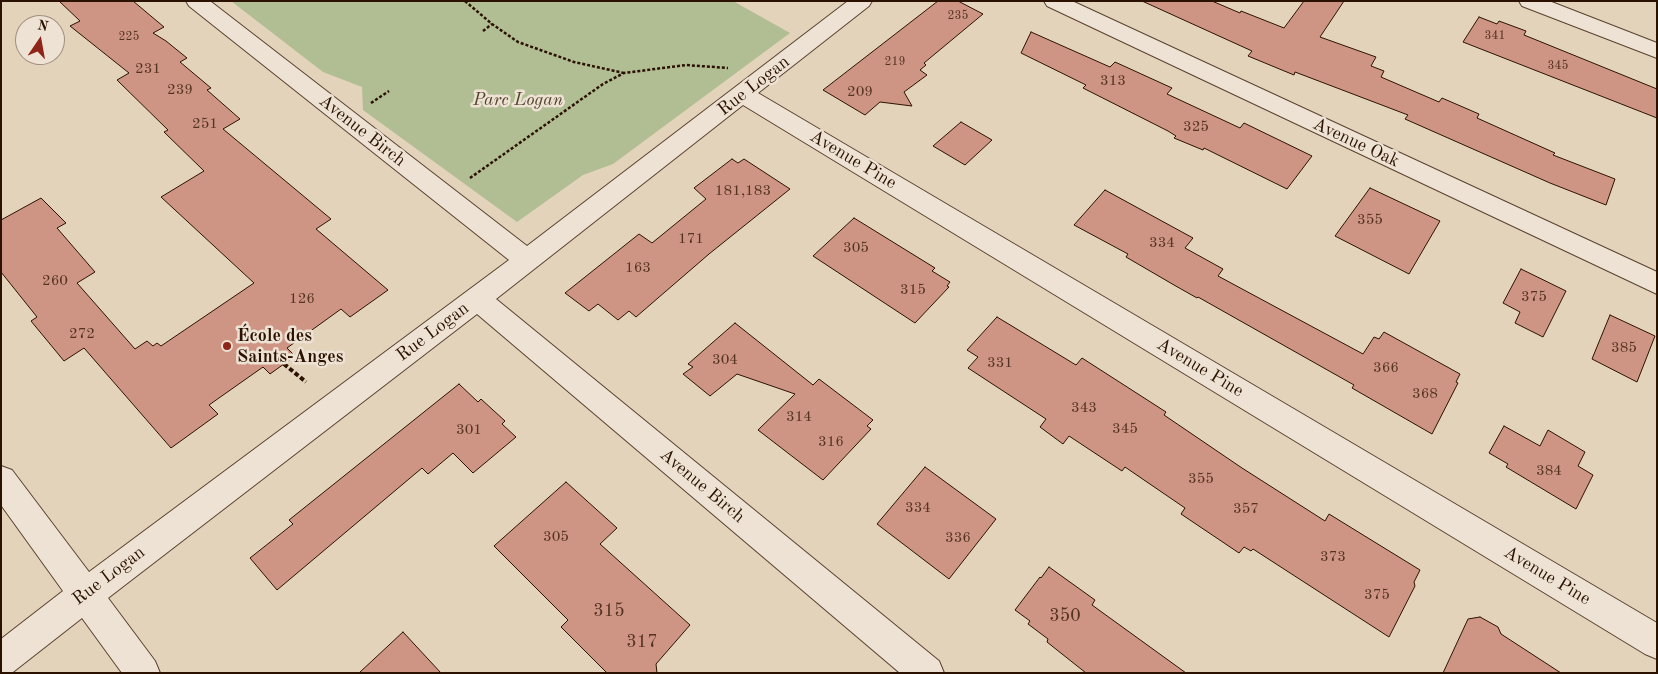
<!DOCTYPE html>
<meta charset="utf-8">
<style>
body{margin:0}
#map{position:relative;width:1658px;height:674px;overflow:hidden;background:#e4d3bb;font-family:"Old Standard TT",serif}
canvas{display:block}
.frame{position:absolute;inset:0;border:2px solid #2b1200;pointer-events:none}
.north{position:absolute;left:15px;top:15px;width:50px;height:50px;box-sizing:border-box;background:#ede2d3;border:1px solid #9f8f7f;border-radius:50%;rotate:12deg;font-size:14px;font-weight:700;line-height:20px;text-align:center;color:#2b1200}
.north::after{content:'';display:block;margin:auto;width:18px;height:22px;background:#8f2418;clip-path:polygon(50% 0,100% 100%,50% 72%,0 100%)}
</style>
<div id="map">
<canvas width="1658" height="674"></canvas>
<div class="frame"></div>
<div class="north">N</div>
</div>
<script>
const context = document.querySelector('canvas').getContext('2d');
context.lineJoin = 'round';
function paint(path, color) { context.fillStyle = color; context.fill(path, 'evenodd'); }
const shape = rows => new Path2D(rows.map(r => 'M' + r).join(''));
function trace(path, color, width, dash) { context.strokeStyle = color; context.lineWidth = width; context.lineCap = dash ? 'butt' : 'round'; context.setLineDash(dash || []); context.stroke(path); }
function drawText(font, color, halo, rows, align = 'center') {
  context.font = font + ' "Old Standard TT",serif'; context.lineWidth = 5; context.setLineDash([]); context.textBaseline = 'middle'; context.strokeStyle = halo; context.fillStyle = color; for (const [text, x, y, turn = 0] of rows) {
    context.save(); context.translate(x, y); context.rotate((+turn || 0) * Math.PI / 180); context.textAlign = isNaN(turn) ? turn : align; if (halo) context.strokeText(text, 0, 0); context.fillText(text, 0, 0); context.restore();
  }
}
const green = shape([
 [231,1,733,1,790,33,613,164,583,175,517,222,363,110,362,87,323,72]
]);
const building = shape([
 [59,1,133,1,164,27,153,33,166,41,187,58,180,62,211,88,207,90,240,119,223,129,331,219,316,229,388,290,350,317,341,309,287,348,295,356,270,374,263,367,209,405,218,414,171,448,84,348,64,361,31,321,37,317,1,272,1,220,41,198,66,223,57,228,95,272,77,283,135,349,147,341,153,346,157,343,161,346,254,283,161,197,204,171,164,132,168,130,117,80,129,73,70,26,80,21,59,1],
 [938,1,958,1,983,14,924,63,926,65,920,70,927,75,904,92,912,106,880,102,865,115,823,90,938,1],
 [1142,1,1212,1,1240,13,1241,11,1284,28,1304,1,1344,1,1320,37,1376,57,1371,66,1384,71,1381,77,1439,102,1442,98,1479,114,1477,118,1555,153,1553,155,1615,179,1606,205,1550,183,1405,119,1408,115,1295,72,1294,75,1248,56,1252,51,1142,1],
 [1479,17,1497,24,1499,21,1526,31,1524,35,1657,89,1657,118,1463,42,1479,17],
 [1031,32,1110,67,1115,62,1172,88,1167,94,1240,128,1244,123,1312,156,1287,189,1204,148,1203,150,1174,138,1176,136,1168,131,1083,88,1086,85,1021,53,1031,32],
 [961,122,992,140,965,165,933,146,961,122],
 [732,159,738,163,744,159,790,189,709,254,636,317,629,311,618,320,598,304,589,311,565,293,639,234,652,243,706,199,694,188,732,159],
 [1370,188,1440,221,1409,274,1335,236,1370,188],
 [1105,190,1193,238,1185,248,1223,269,1218,276,1363,354,1374,337,1379,339,1384,332,1460,374,1456,382,1458,383,1432,434,1352,388,1354,385,1198,297,1197,298,1174,285,1126,257,1128,254,1074,225,1105,190],
 [854,218,935,268,932,271,950,282,947,286,949,287,915,323,813,256,854,218],
 [1521,269,1566,291,1543,337,1515,323,1520,312,1503,303,1521,269],
 [1610,315,1655,336,1637,382,1592,359,1610,315],
 [997,317,1076,365,1082,358,1166,412,1164,415,1242,468,1325,521,1329,514,1420,570,1414,582,1415,586,1389,637,1253,549,1251,551,1244,547,1239,553,1181,514,1185,508,1125,467,1122,471,1069,436,1063,444,1040,427,1046,419,968,368,978,357,967,350,997,317],
 [735,323,813,385,819,379,873,420,867,426,871,429,823,480,758,430,795,394,737,374,710,396,683,374,693,367,688,364,735,323],
 [459,384,478,402,481,399,505,421,502,424,516,437,473,473,453,453,428,474,422,468,277,590,250,558,293,524,289,520,459,384],
 [1504,426,1540,446,1548,430,1585,452,1578,466,1593,475,1576,509,1506,467,1508,464,1489,453,1504,426],
 [925,467,996,519,949,579,877,524,925,467],
 [566,482,617,528,600,544,690,625,656,664,657,673,607,673,561,627,568,620,494,546,566,482],
 [1049,567,1095,600,1092,605,1186,673,1086,673,1052,646,1047,642,1048,639,1028,624,1030,621,1015,610,1040,577,1041,578,1049,567],
 [1480,617,1498,627,1501,634,1561,673,1443,673,1468,619,1480,617],
 [403,632,441,673,359,673,403,632]
]);
const pathFar1 = shape([
 [465,1,492,24,518,42,574,62,624,73],
 [483,31,492,24],
 [371,103,389,91],
 [470,178,603,84,624,73,686,65,728,68]
]);
const path = shape([
 [284,364,306,382]
]);
const street = shape([
 [186,1,210,1,527,246,848,1,872,1,869,6,758,93,1657,623,1657,659,1645,654,743,105,496,299,939,661,944,673,900,673,477,314,108,598,155,661,160,673,122,673,82,618,13,672,1,673,1,639,63,591,1,505,1,466,12,470,89,572,509,260,189,6,186,1],
 [1044,1,1072,1,1657,272,1657,294,1047,6,1044,1],
 [1519,1,1549,1,1657,43,1657,58,1522,6,1519,1]
]);
const markers = [
 [227,346,5,"#8f2418"]
];
const farNumbernames = [
 ["235",958,16],
 ["341",1495,36],
 ["225",129,37],
 ["219",895,62],
 ["345",1558,66]
];
const numberNames = [
 ["231",148,69],
 ["313",1113,81],
 ["239",180,90],
 ["209",860,92],
 ["251",205,124],
 ["325",1196,127],
 ["181,183",743,191],
 ["355",1370,220],
 ["171",691,239],
 ["334",1162,243],
 ["305",856,248],
 ["163",638,268],
 ["260",55,281],
 ["315",913,290],
 ["375",1534,297],
 ["126",302,299],
 ["272",82,334],
 ["385",1624,348],
 ["304",725,360],
 ["331",1000,363],
 ["366",1386,368],
 ["368",1425,394],
 ["343",1084,408],
 ["314",799,417],
 ["345",1125,429],
 ["301",469,430],
 ["316",831,442],
 ["384",1549,471],
 ["355",1201,479],
 ["334",918,508],
 ["357",1246,509],
 ["305",556,537],
 ["336",958,538],
 ["373",1333,557],
 ["375",1377,595]
];
const streetNames = [
 ["Rue Logan",754,86,-38],
 ["Avenue Birch",362,131,38],
 ["Avenue Oak",1356,143,25],
 ["Avenue Pine",853,160,31],
 ["Rue Logan",433,332,-37],
 ["Avenue Pine",1200,368,31],
 ["Avenue Birch",702,486,40],
 ["Rue Logan",109,576,-37],
 ["Avenue Pine",1547,576,31]
];
const parkNames = [
 ["Parc Logan",518,100]
];
const poiNames = [
 ["École des",237,336],
 ["Saints-Anges",237,357]
];
const nearNumbernames = [
 ["315",609,611],
 ["350",1065,616],
 ["317",642,642]
];
paint(green, '#b1bd92');
paint(building, '#cf9584');
trace(building, '#2b1200', 1);
trace(street, '#59422f', 2);
trace(pathFar1, '#2b1200', 2.5, [3, 2]);
trace(path, '#2b1200', 4, [4.5, 2.5]);
paint(street, '#ede2d3');
for (const [x, y, r, color] of markers) { const dot = new Path2D(); dot.arc(x, y, r, 0, 2 * Math.PI); context.fillStyle = color; context.fill(dot); trace(dot, '#ede2d3', 2); }
drawText('12px', '#543321', null, farNumbernames);
drawText('15px', '#543321', null, numberNames);
drawText('18px', '#2b1200', '#ede2d3', streetNames);
drawText('italic 18px', '#53452c', '#ede2d3', parkNames);
drawText('bold 18px', '#2b1200', '#ede2d3', poiNames, 'left');
drawText('18px', '#543321', null, nearNumbernames);
</script>
